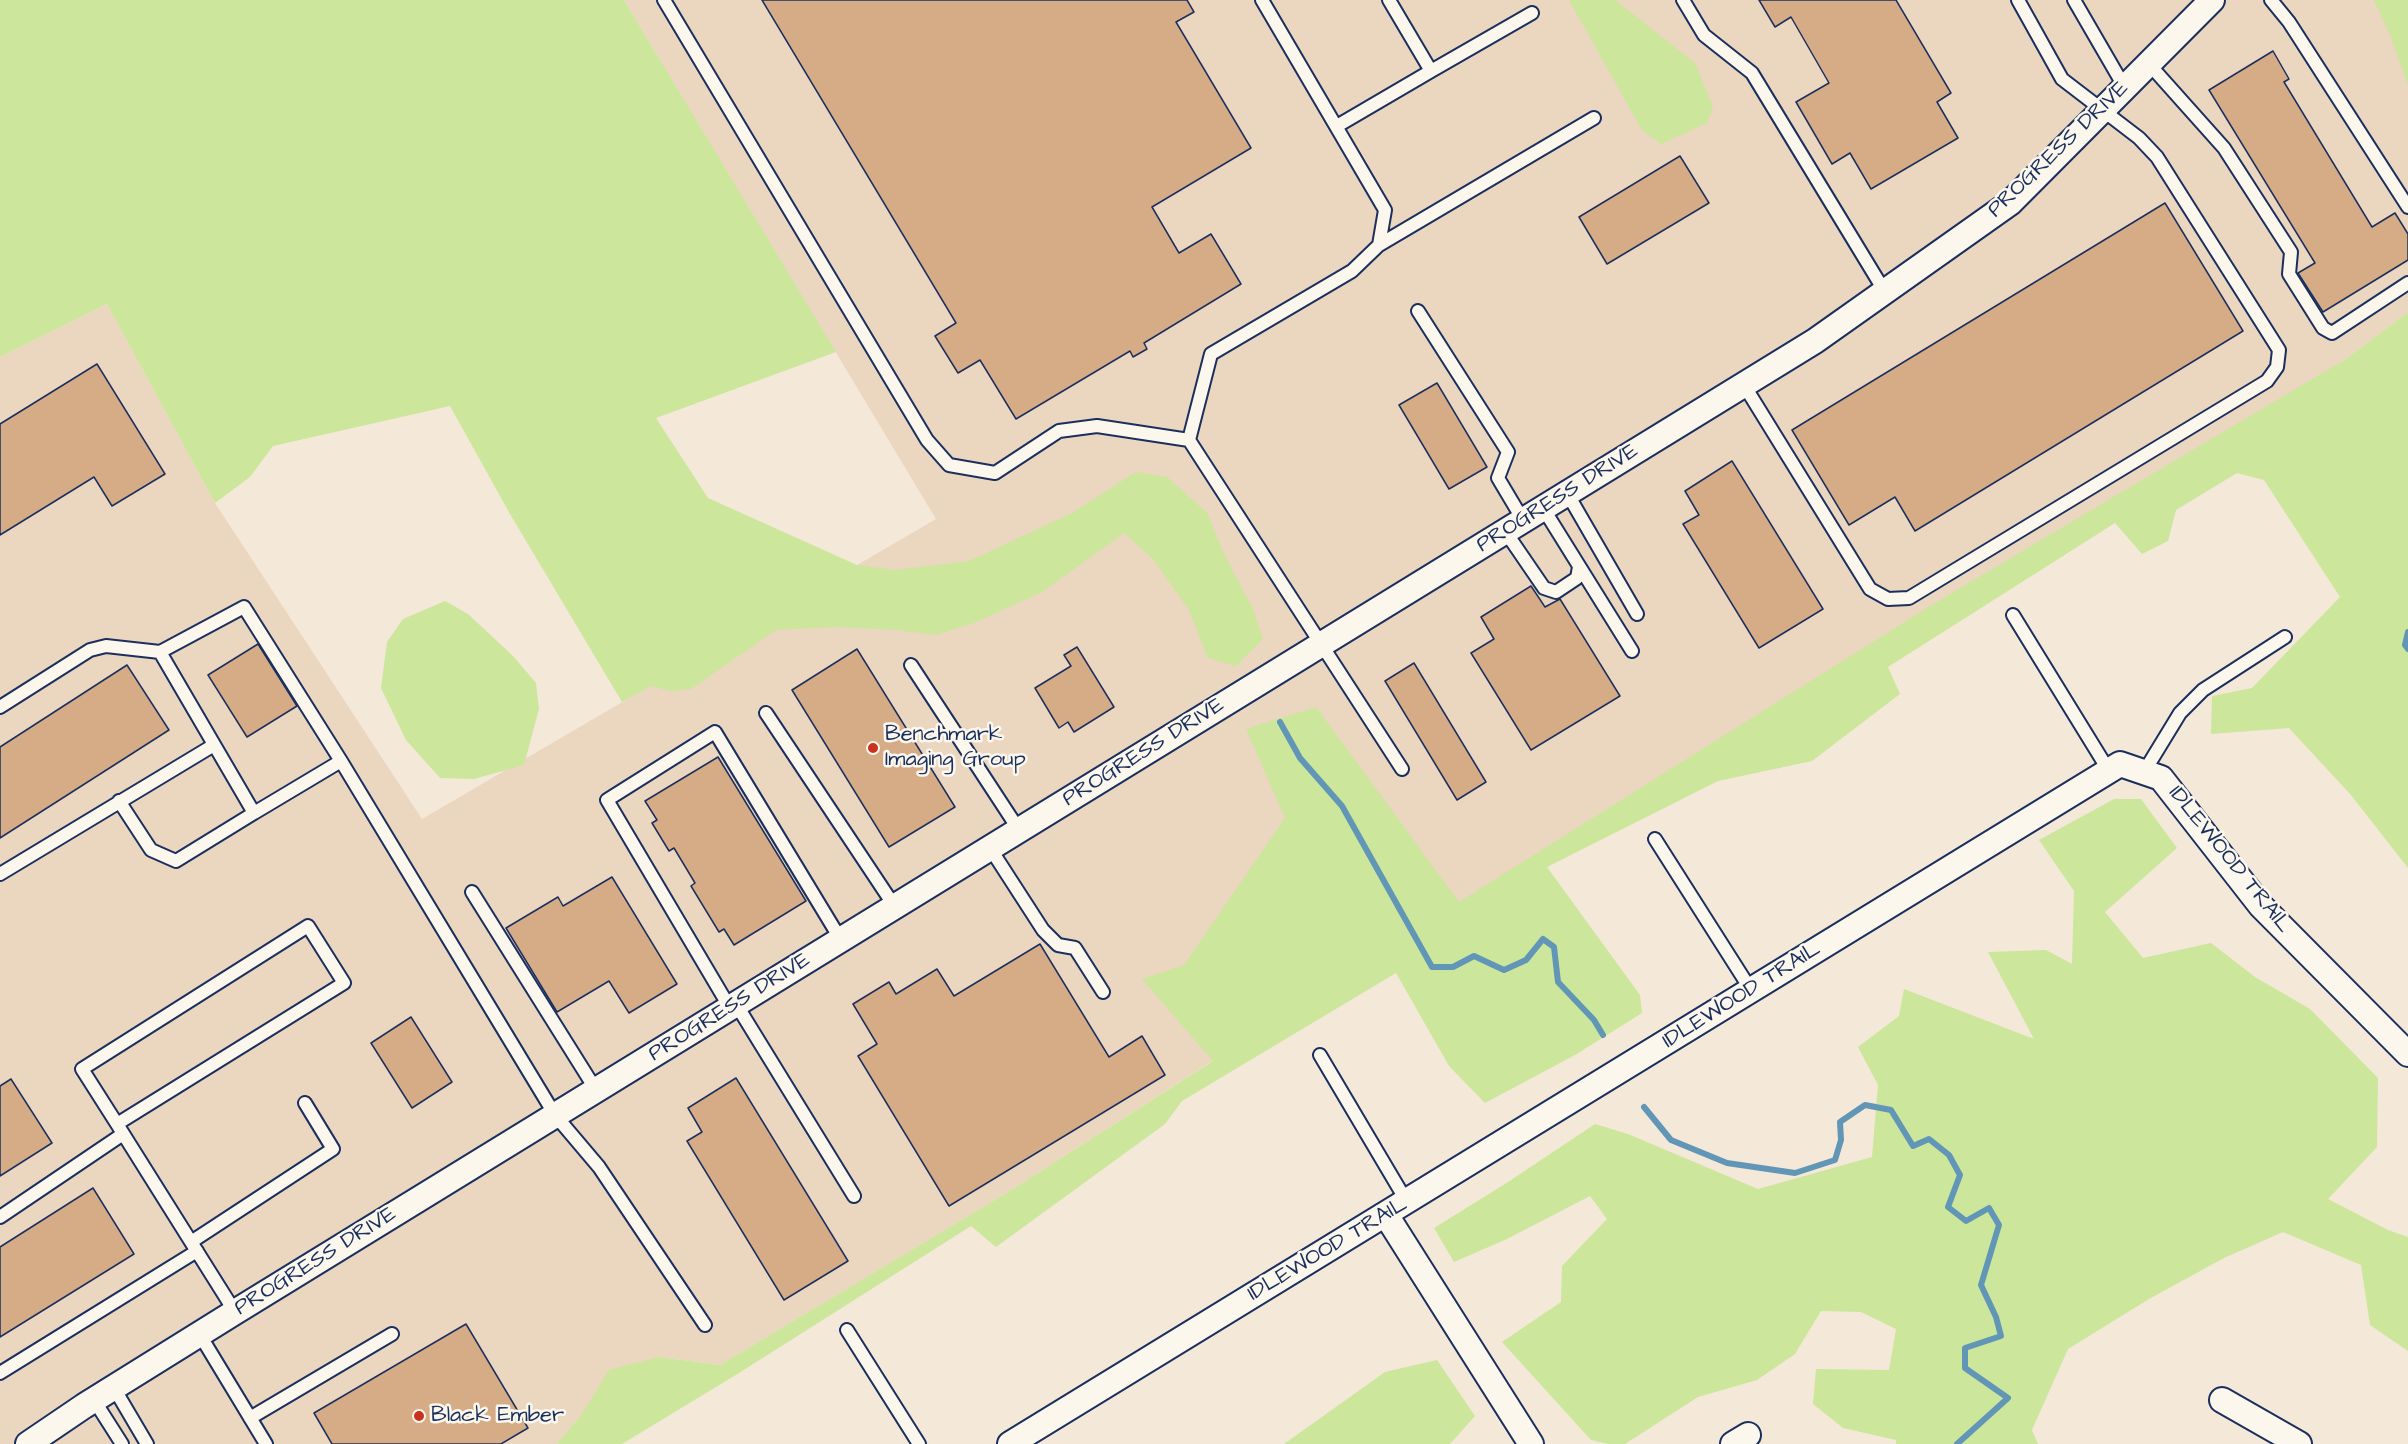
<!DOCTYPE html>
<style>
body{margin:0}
canvas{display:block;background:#f4e8d8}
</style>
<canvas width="2408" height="1444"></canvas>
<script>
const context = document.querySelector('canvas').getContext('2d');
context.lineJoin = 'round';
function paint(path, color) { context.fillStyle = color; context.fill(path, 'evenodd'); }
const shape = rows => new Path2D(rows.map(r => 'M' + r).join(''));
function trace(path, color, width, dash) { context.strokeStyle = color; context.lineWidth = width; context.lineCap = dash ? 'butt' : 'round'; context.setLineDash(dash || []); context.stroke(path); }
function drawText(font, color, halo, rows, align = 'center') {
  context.font = font + ' "Architects Daughter",sans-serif'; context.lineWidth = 5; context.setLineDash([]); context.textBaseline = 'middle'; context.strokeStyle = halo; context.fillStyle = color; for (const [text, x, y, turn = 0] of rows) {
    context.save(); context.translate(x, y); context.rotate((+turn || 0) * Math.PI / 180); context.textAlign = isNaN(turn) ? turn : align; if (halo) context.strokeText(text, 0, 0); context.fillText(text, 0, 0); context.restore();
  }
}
const built = shape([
 [624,0,2408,0,2408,312,2346,359,1334,983,1013,1189,720,1365,659,1357,584,1411,557,1444,0,1444,0,357,107,304,215,503,422,819,936,519]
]);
const green = shape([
 [0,0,624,0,836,352,656,418,708,498,857,565,895,570,969,561,1072,513,1136,472,1167,477,1207,513,1224,554,1253,609,1263,639,1236,666,1208,658,1189,610,1153,559,1124,533,1042,592,974,623,936,635,896,630,837,627,776,630,691,689,670,691,651,686,622,702,510,514,450,406,273,446,250,477,215,503,107,304,0,357],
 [1569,0,1615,0,1695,63,1713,107,1707,123,1661,144,1642,130],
 [2374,0,2408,0,2408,85,2390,35],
 [2408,312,2408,868,2351,795,2289,728,2211,734,2212,696,2252,688,2340,597,2264,480,2237,473,2176,510,2168,541,2142,554,2115,523,1888,667,1900,694,1812,761,1718,781,1547,867,1640,995,1642,1013,1575,1055,1485,1103,1449,1066,1396,973,1182,1101,1165,1124,996,1247,971,1226,739,1373,622,1444,557,1444,584,1411,609,1370,659,1357,720,1365,1013,1189,1213,1061,1142,979,1184,965,1285,818,1246,729,1316,707,1459,902,1930,606,2346,359],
 [445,601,468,614,513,656,536,683,539,709,524,765,474,779,440,778,406,740,381,688,387,642,403,619],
 [2114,799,2141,799,2177,848,2105,912,2143,958,2211,943,2255,977,2310,1009,2378,1078,2377,1147,2328,1199,2388,1230,2408,1237,2408,1351,2370,1325,2361,1265,2283,1232,2224,1258,2149,1299,2068,1349,2032,1430,2038,1444,1896,1444,1896,1440,1843,1428,1813,1404,1816,1369,1889,1370,1896,1329,1861,1312,1821,1311,1795,1354,1757,1380,1698,1397,1625,1444,1608,1444,1591,1440,1502,1342,1561,1302,1562,1266,1607,1219,1590,1196,1507,1239,1454,1262,1434,1228,1505,1184,1595,1124,1628,1134,1758,1189,1872,1157,1878,1085,1858,1047,1899,1016,1904,989,2034,1039,1988,952,2046,950,2072,964,2074,891,2039,840],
 [1437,1360,1475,1416,1450,1444,1284,1444,1385,1372]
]);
const stream = shape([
 [2408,632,2405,645,2408,649],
 [1280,722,1300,758,1342,806,1432,967,1453,967,1474,956,1504,970,1526,960,1543,939,1554,947,1558,982,1594,1020,1603,1035],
 [1644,1107,1671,1140,1727,1163,1795,1173,1835,1160,1841,1140,1840,1122,1865,1105,1891,1110,1913,1146,1929,1139,1949,1155,1960,1175,1948,1207,1966,1221,1989,1208,1999,1225,1981,1285,1996,1317,2001,1336,1965,1348,1965,1368,2008,1398,1957,1444]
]);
const building = shape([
 [762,0,1187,0,1194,12,1176,22,1251,148,1152,207,1179,253,1211,234,1241,284,1144,343,1147,349,1133,357,1130,351,1016,419,980,360,958,373,935,336,956,323,762,0],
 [1759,0,1896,0,1951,93,1937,102,1958,138,1871,189,1850,153,1832,164,1796,102,1829,83,1791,17,1775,27,1759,0],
 [2273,51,2289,79,2284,82,2372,227,2395,213,2408,234,2408,260,2323,312,2298,273,2315,263,2209,90,2273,51],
 [1680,156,1709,203,1607,264,1579,217,1680,156],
 [2165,203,2243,331,1915,531,1895,497,1849,525,1792,430,2165,203],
 [97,364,165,474,112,506,94,477,0,535,0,424,97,364],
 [1437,383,1487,467,1449,489,1399,405,1437,383],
 [1732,461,1823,609,1759,648,1683,524,1699,515,1685,491,1732,461],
 [1531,586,1545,607,1560,599,1620,696,1531,750,1471,653,1494,639,1481,617,1531,586],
 [258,644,297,706,247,737,208,675,258,644],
 [1077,647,1114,707,1074,732,1068,722,1059,728,1035,688,1071,666,1064,655,1077,647],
 [857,649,955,807,889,847,792,690,857,649],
 [1414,663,1486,782,1457,800,1385,681,1414,663],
 [127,665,169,730,0,838,0,747,127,665],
 [718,757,806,901,734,945,724,929,719,932,691,886,695,883,674,848,669,851,652,823,657,820,645,801,718,757],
 [612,877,677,984,629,1013,609,981,557,1012,506,928,558,897,563,906,612,877],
 [1040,944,1109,1057,1142,1036,1165,1075,949,1206,858,1056,877,1044,853,1004,889,982,896,994,937,969,954,996,1040,944],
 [411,1017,452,1082,412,1108,371,1043,411,1017],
 [736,1078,848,1261,784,1300,687,1141,702,1132,688,1108,736,1078],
 [11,1079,52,1143,0,1176,0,1086,11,1079],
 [93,1188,134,1254,0,1337,0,1247,93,1188],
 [466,1324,528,1428,501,1444,332,1444,314,1413,466,1324]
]);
const service = shape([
 [664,0,927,440,949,465,995,473,1059,431,1097,426,1189,440,1402,769],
 [1683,0,1704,35,1752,73,1885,292],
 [2074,0,2125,88],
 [2271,0,2289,22,2408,207],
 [2149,64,2224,148,2291,252,2289,274,2323,328,2332,333,2408,283],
 [1431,71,1532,13],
 [1337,126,1431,71,1389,0],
 [1379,245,1594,118],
 [1418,311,1508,452,1498,478,1523,520],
 [1744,385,1870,589,1888,599,1909,598,2267,381,2277,367,2279,350,2157,157,2139,138,2062,79,2018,0],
 [1189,440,1211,354,1352,271,1379,245,1385,210,1262,0],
 [1567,493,1637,614],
 [1543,508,1632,651],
 [1505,531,1544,588,1556,592,1577,578,1579,567],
 [2013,615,2109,771],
 [160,652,254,813,341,761],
 [911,665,1019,830],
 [0,707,90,650,106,646,160,652,244,607,341,761,555,1115,599,1167,705,1325],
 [766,713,895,907],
 [2144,772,2180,713,2203,690,2285,637],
 [119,801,151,850,176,861,254,813],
 [1655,839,1751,990],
 [990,848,1043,930,1058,945,1075,948,1103,992],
 [0,874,214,745],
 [472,892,596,1090],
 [736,1004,854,1196],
 [730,1008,607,800,715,732,841,940],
 [1320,1055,1407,1202],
 [117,1124,344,983,308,926,82,1069,117,1124,235,1312],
 [0,1217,123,1134],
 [191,1242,333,1149,305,1103],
 [847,1330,919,1444],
 [200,1335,266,1444],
 [0,1373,197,1251],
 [114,1388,147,1444],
 [94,1400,122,1444],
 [250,1418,392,1334]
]);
const minor = shape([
 [1386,1215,1531,1444],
 [2222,1400,2299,1444],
 [28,1444,84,1406,235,1312,1815,341,2010,203,2212,0],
 [1010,1444,2120,764,2161,778,2261,906,2408,1054],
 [1733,1444,1748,1435]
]);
const markers = [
 [873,748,6,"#c8321e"],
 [419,1416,6,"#c8321e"]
];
const streetNames = [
 ["PROGRESS DRIVE",2059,150,-44],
 ["PROGRESS DRIVE",1558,499,-32],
 ["PROGRESS DRIVE",1144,753,-32],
 ["IDLEWOOD TRAIL",2229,860,51],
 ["IDLEWOOD TRAIL",1742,996,-32],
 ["PROGRESS DRIVE",730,1008,-32],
 ["IDLEWOOD TRAIL",1328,1250,-31],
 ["PROGRESS DRIVE",316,1262,-32]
];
const poiNames = [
 ["Benchmark",885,735],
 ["Imaging Group",885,760],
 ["Black Ember",431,1416]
];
paint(built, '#ebd6c0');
paint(green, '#cce69c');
trace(stream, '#6296b7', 6);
paint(building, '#d6ac87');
trace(building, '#1b2f5e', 1.5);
trace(service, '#1b2f5e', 16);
trace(minor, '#1b2f5e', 28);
trace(service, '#fbf7ec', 12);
trace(minor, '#fbf7ec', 24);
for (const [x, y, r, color] of markers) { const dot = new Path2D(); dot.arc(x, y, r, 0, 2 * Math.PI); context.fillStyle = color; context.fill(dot); trace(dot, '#fbf7ec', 2); }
drawText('22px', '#1b2f5e', '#fbf7ec', streetNames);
drawText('22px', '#1b2f5e', '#fbf7ec', poiNames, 'left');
</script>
